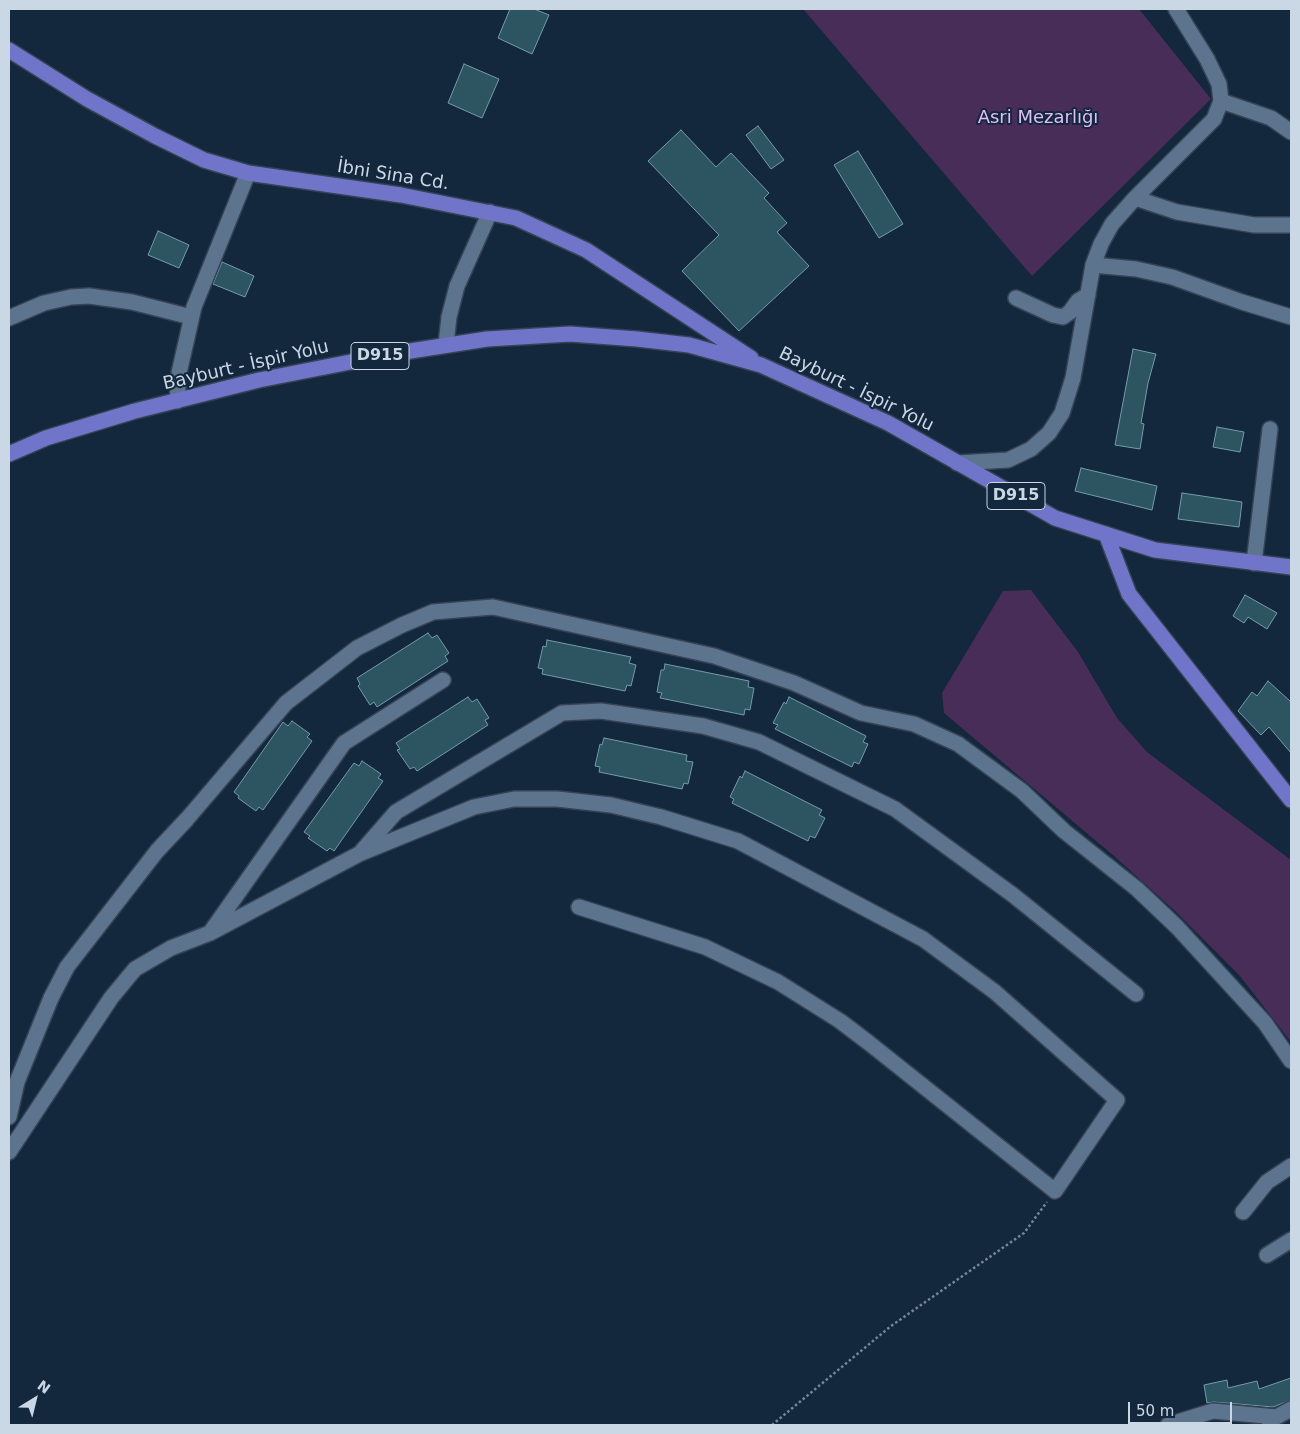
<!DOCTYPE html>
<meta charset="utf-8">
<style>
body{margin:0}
#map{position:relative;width:1300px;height:1434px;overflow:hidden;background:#13273d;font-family:"DejaVu Sans",sans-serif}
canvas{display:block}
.frame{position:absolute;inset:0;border:10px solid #cad7e5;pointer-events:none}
.north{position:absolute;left:10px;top:1374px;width:50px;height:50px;-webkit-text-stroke:4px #13273d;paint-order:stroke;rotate:36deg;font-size:14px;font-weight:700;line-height:20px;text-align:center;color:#cad7e5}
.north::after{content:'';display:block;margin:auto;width:18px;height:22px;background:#cad7e5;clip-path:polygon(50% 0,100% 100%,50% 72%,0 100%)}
.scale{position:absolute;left:1128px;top:1402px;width:104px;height:22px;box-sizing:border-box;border:2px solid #cad7e5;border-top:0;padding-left:6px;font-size:15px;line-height:18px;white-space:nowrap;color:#cad7e5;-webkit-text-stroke:4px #13273d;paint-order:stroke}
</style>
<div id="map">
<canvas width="1300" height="1434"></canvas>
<div class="frame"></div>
<div class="north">N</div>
<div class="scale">50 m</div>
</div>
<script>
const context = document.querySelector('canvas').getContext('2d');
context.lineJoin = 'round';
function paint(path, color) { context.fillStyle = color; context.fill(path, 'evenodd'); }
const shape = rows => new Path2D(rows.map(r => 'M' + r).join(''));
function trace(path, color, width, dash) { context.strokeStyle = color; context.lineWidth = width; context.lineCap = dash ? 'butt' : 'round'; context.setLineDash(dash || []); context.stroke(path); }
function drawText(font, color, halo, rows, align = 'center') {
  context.font = font + ' "DejaVu Sans",sans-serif'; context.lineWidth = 4; context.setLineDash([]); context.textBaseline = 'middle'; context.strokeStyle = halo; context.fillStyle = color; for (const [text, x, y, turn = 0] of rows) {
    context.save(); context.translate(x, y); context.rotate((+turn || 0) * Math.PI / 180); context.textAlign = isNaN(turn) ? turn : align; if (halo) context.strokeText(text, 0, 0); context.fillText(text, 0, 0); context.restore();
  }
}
const green = shape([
 [803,9,1139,9,1211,99,1032,276],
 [1031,590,1078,652,1117,718,1147,752,1291,860,1291,1042,1240,976,1174,910,1114,856,944,713,942,693,1003,591]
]);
const building = shape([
 [510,9,534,9,549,15,532,54,498,38,510,9],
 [464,64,499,79,482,118,448,103,464,64],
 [758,126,784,160,771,169,746,135,758,126],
 [681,130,716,167,731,153,769,193,764,198,787,223,777,232,809,266,739,331,682,271,719,235,648,161,681,130],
 [858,151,903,224,879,238,834,165,858,151],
 [158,231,189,245,179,268,148,255,158,231],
 [222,262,254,276,245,297,213,284,222,262],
 [1133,349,1156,354,1148,383,1141,423,1144,424,1140,449,1115,445,1133,349],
 [1217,427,1244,432,1240,452,1213,447,1217,427],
 [1081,468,1157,486,1152,510,1075,491,1081,468],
 [1182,493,1242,502,1239,527,1178,519,1182,493],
 [1245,595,1277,613,1267,629,1248,617,1244,623,1233,616,1245,595],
 [428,633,432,638,437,635,449,653,445,656,448,661,377,707,374,702,370,705,358,686,360,684,357,678,428,633],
 [547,640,631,657,629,663,636,665,631,686,627,685,625,691,542,674,543,669,538,668,543,646,546,647,547,640],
 [665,664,749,681,748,687,754,688,750,710,745,709,744,715,660,698,662,693,657,692,661,670,664,670,665,664],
 [1268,681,1291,702,1291,753,1269,727,1261,735,1238,711,1252,692,1257,696,1268,681],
 [468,697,472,702,477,699,489,718,485,720,488,725,417,771,414,767,410,769,397,750,400,749,396,743,468,697],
 [789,697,866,736,863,742,868,744,859,764,854,762,852,767,775,729,778,725,773,723,784,702,786,704,789,697],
 [292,721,310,734,307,737,312,741,263,810,259,807,256,811,238,798,239,796,234,792,283,722,288,726,292,721],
 [604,738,687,755,686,761,693,762,688,784,684,783,682,789,599,772,600,767,595,766,600,744,602,745,604,738],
 [362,761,381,774,378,778,383,781,334,851,330,848,327,851,308,838,310,836,304,832,354,763,359,766,362,761],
 [745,771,822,810,819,815,825,818,815,838,810,836,808,841,732,803,734,799,730,797,740,776,742,778,745,771],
 [1291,1378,1291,1400,1273,1407,1214,1402,1207,1403,1204,1385,1227,1380,1228,1388,1257,1381,1259,1389,1291,1378]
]);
const path = shape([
 [772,1425,891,1326,1024,1233,1047,1202]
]);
const minor = shape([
 [1221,101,1271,118,1291,132],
 [1135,198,1177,212,1254,225,1291,225],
 [1093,265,1136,269,1172,277,1242,302,1291,317],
 [1016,298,1053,315,1063,317,1070,312,1078,301,1088,295],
 [9,318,44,303,71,297,89,296,132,302,191,317],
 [446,344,449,317,457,286,490,212],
 [177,401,179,373,194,307,248,173],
 [957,463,1008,460,1031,449,1049,433,1062,413,1073,378,1093,265,1101,244,1112,224,1135,198,1214,119,1221,101,1219,84,1207,59,1176,9],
 [1254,563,1270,429],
 [362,851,396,812,562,713,601,711,703,726,759,742,895,809,1013,895,1136,994],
 [212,930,344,743,443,680],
 [9,1117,17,1082,51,998,67,967,157,851,187,819,286,703,357,648,402,625,433,612,493,607,714,656,794,683,861,713,914,724,958,744,1022,791,1064,831,1137,889,1177,927,1265,1023,1291,1061],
 [9,1152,111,998,135,969,171,948,210,933,359,854,474,807,514,799,557,799,611,805,661,817,738,841,923,939,995,992,1117,1100,1055,1191,869,1043,840,1021,778,982,705,947,579,907],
 [1243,1212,1267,1182,1291,1166],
 [1267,1255,1291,1240],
 [1269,1421,1291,1409],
 [1168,1425,1213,1411,1276,1417]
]);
const major = shape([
 [9,50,87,99,155,136,204,160,248,173,401,195,516,218,586,250,751,358],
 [9,454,46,438,135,411,259,380,391,354,487,339,570,334,637,339,689,345,761,365,888,423,1055,518,1155,550,1291,567],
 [1106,534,1129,594,1291,800]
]);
const shields = [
 [380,356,58],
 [1016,496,58]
];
const shieldNames = [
 ["D915",380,356],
 ["D915",1016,496]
];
const parkNames = [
 ["Asri Mezarlığı",1038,118]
];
const streetNames = [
 ["İbni Sina Cd.",393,176,9],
 ["Bayburt - İspir Yolu",246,366,-13],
 ["Bayburt - İspir Yolu",856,390,26]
];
paint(green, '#492d59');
paint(building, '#2c5461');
trace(building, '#739cab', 1);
trace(minor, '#354355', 18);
trace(major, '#354355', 18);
trace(path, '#778799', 2.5, [2.5, 2.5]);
trace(minor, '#5d748e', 15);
trace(major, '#7075ca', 15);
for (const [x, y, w] of shields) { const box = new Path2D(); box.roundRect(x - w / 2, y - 13.5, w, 27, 4); context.fillStyle = '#13273d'; context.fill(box); trace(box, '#cad7e5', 1); }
drawText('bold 16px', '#cad7e5', null, shieldNames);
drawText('18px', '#e1bef7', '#13273d', parkNames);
drawText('18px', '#cad7e5', '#13273d', streetNames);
</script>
